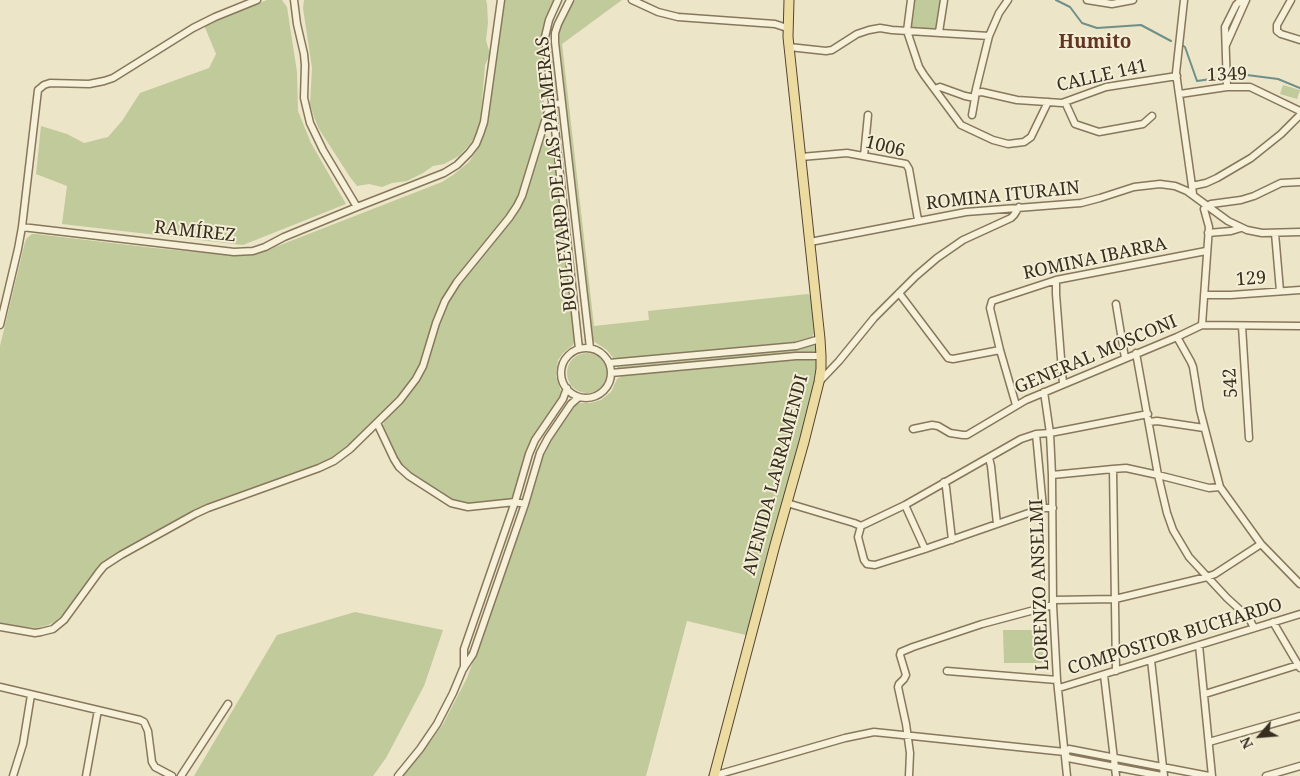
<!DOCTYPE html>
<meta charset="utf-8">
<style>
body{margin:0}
#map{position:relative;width:1300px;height:776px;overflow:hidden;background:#ece5c7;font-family:"Noto Serif",serif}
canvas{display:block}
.north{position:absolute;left:1235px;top:711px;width:50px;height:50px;-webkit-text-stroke:4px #f4eed6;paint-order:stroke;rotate:243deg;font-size:14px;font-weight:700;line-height:20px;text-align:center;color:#382e20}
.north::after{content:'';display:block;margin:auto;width:18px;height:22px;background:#382e20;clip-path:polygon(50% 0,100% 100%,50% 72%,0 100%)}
</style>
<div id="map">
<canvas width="1300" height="776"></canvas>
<div class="north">N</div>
</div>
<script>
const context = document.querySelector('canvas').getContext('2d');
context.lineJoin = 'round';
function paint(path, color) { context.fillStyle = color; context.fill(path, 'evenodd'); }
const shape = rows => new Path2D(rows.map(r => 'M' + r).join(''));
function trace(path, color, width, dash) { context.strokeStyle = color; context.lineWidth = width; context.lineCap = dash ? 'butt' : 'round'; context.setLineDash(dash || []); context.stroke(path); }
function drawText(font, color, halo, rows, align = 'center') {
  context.font = font + ' "Noto Serif",serif'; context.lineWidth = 4; context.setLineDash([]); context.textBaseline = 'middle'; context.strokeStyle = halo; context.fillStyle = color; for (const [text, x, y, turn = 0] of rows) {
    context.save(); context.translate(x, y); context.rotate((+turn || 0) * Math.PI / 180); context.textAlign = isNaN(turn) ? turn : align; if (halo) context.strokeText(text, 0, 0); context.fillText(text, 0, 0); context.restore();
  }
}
const green = shape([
 [267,0,282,0,287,7,297,72,298,111,311,143,346,204,243,245,62,224,67,186,36,174,41,126,67,134,84,143,108,137,122,121,140,93,209,68,216,54,204,25],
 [304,0,486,0,487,4,488,23,486,40,490,54,485,65,480,125,471,143,459,156,444,164,433,166,423,173,407,181,392,183,382,187,369,184,357,186,350,177,319,129,314,117,310,104,312,68,303,8],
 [504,0,554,0,546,16,543,29,546,84,542,117,522,184,514,205,447,291,434,318,419,367,412,379,400,395,352,443,333,458,318,465,194,512,109,558,94,572,65,613,54,622,48,625,36,628,0,624,0,346,25,242,27,238,32,234,36,234,154,248,237,256,249,255,270,249,442,182,453,175,469,162,477,150,483,138],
 [575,0,622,0,562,44,594,326,649,320,648,311,808,294,811,296,815,332,812,337,794,342,614,359,607,350,593,341,591,337,559,38,560,29,570,6],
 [915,0,943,0,936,29,934,30,912,30,909,27],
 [1283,85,1300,90,1297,99,1280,94],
 [547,136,553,141,575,340,573,345,563,353,558,360,557,366,556,376,561,391,561,397,538,430,529,445,512,499,510,500,473,504,464,504,452,500,411,474,402,466,397,457,383,429,383,425,385,420,409,395,422,376,429,357,441,317,454,292,519,208,524,198,542,141,544,137],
 [813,345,816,347,817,349,815,352,812,353,794,353,625,368,617,369,617,367,794,350],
 '567 373a20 20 0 1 1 40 0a20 20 0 1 1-40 0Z',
 [797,359,813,360,816,361,817,364,814,387,785,498,746,635,687,621,646,776,402,776,431,741,443,724,467,678,529,506,545,451,550,442,575,406,580,403,590,403,601,400,611,392,617,379,622,376],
 [355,612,443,630,424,686,386,758,373,776,194,776,277,635],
 [1003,630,1043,630,1043,663,1004,663]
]);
const stream = shape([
 [1056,0,1070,7,1082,23,1097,28,1141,25,1171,41],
 [1182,45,1185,47,1197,81,1225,77],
 [1230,77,1247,75,1278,79,1300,88]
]);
const minor = shape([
 [294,0,297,24,304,54,305,65,304,98,310,123,323,150,357,207],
 [558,0,549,20,545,37,579,349],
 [570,0,558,24,555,33,555,42,590,348],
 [632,0,658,12,678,17,775,24,787,28],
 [911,0,907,31,919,67,924,75,961,125,993,140,1008,144,1024,142,1031,137,1048,102],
 [1087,0,1112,4,1133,0],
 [1184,0,1176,73,1192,186,1193,194],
 [1291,0,1277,25,1277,31,1281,34,1300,40],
 [939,32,944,0],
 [1226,45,1246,0],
 [789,47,826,51,832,50,857,34,869,30,880,28,892,30,989,36],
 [1227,87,1225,27,1236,5,1241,0],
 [935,89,940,87,965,96,975,98,976,89,989,36,999,13,1008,0],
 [975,93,982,92,1017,100,1062,103,1106,87,1177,76],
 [1180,94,1227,87,1250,87,1300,111],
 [1065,102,1075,124,1099,132,1143,124,1152,116],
 [972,115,975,98],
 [864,156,868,115],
 [801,157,847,153,906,164,909,169,918,220],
 [1192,186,1206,183,1217,178,1251,158,1281,134,1300,115],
 [22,227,234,252,253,251,265,247,284,237,357,207,444,173,457,165,469,153,476,144,480,134,484,122,501,0],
 [1208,233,1231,231,1241,228],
 [1275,233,1280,291],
 [810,242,966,212,1081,203,1100,198,1134,187,1160,184,1175,186,1187,191,1228,221,1247,230,1262,233,1300,232],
 [1056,280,1056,294,1063,384],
 [899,293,948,358,953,359,1000,350],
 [1204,295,1231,295,1300,290],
 [1116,304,1125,358],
 [0,325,18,249,22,227,38,90,44,85,50,83,89,84,104,81,113,78,193,28,215,17,257,0],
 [1202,325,1209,227,1204,209,1211,204,1241,200,1254,196,1281,183,1300,182],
 [1242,326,1249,438],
 [1177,337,1191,362,1193,367,1200,410,1220,487,1261,544,1300,584],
 '561 373a25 25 0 1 1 50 0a25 25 0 1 1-50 0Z',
 [1136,353,1158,475,1167,513,1173,530,1189,557,1227,598,1249,618,1254,628],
 [609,363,796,346,820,339],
 [611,373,796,356,821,356],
 [820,381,839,361,874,318,916,276,937,258,963,240,1011,218,1014,215,1019,207],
 [1044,392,1050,433,1052,475,1053,605,1057,680,1067,776],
 [1016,405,1000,350,990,308,992,301,1056,280,1206,251],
 [1149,422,1157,421,1204,428],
 [377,423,394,459,399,467,409,476,451,503,468,507,515,502,525,504],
 [913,429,932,425,938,426,950,433,963,435,967,435,1026,400,1177,337,1202,325,1300,326],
 [1036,434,1043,508],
 [989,458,991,466,997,524],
 [1113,469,1116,671],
 [1052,475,1113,469,1126,468,1158,475,1209,488,1220,487],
 [944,482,946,487,952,540],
 [787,503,854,523,861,526],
 [905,505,925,549],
 [1053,508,1043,508,925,549,875,565,867,564,864,560,858,537,861,526,905,505,1021,439,1036,434,1050,433,1148,414],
 [1054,600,1115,599,1207,577,1215,574,1261,544],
 [1273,622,1300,668],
 [0,627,35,633,41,632,53,629,64,620,99,572,104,566,121,555,195,514,208,508,319,468,334,461,350,449,400,400,416,379,423,366,436,323,445,301,457,282,509,218,517,206,522,196,549,108,553,104,562,103],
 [1199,645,1212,776],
 [1151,660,1164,776],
 [464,668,464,649,515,502,529,454,535,440,563,399,567,388],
 [947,671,1057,680],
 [1104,675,1116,776],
 [0,687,140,720,144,722,148,731,152,762,155,767,172,776],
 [1059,688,1300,614],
 [1205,694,1298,665],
 [1209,742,1300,716],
 [1065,752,1069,749,1209,776],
 [1065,753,1068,758,1162,776],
 [13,776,23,744,31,695],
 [86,776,98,710],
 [181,776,228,704],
 [398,776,420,749,437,724,453,693,463,669,473,654,525,504,540,453,548,438,571,404,579,397],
 [713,776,845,738,874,732,1065,752],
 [909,776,910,753,906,724,898,687,899,684,904,679,906,675,900,655,901,652,913,647,982,624,1053,605],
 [1266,776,1300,766]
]);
const major = shape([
 [714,776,775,545,804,442,819,382,821,369,821,356,820,339,788,37,789,0]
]);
const streetNames = [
 ["1349",1227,75,-2],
 ["CALLE 141",1102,76,-13],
 ["1006",885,147,14],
 ["BOULEVARD DE LAS PALMERAS",557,174,-96],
 ["ROMINA ITURAIN",1003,196,-6],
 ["RAMÍREZ",195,232,6],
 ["ROMINA IBARRA",1095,259,-12],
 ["129",1251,279,-4],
 ["GENERAL MOSCONI",1096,355,-23],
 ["542",1231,383,-93],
 ["AVENIDA LARRAMENDI",776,475,-75],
 ["LORENZO ANSELMI",1040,585,-92],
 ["COMPOSITOR BUCHARDO",1175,637,-17]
];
const neighbourhoodNames = [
 ["Humito",1095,43]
];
paint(green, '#c0ca9b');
trace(stream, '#6f8f8a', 2);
trace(minor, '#87775d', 9);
trace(major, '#554531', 11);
trace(minor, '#f7f1da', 6);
trace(major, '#eddca1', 9);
drawText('18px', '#382e20', '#f4eed6', streetNames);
drawText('bold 19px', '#633522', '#f4eed6', neighbourhoodNames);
</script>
